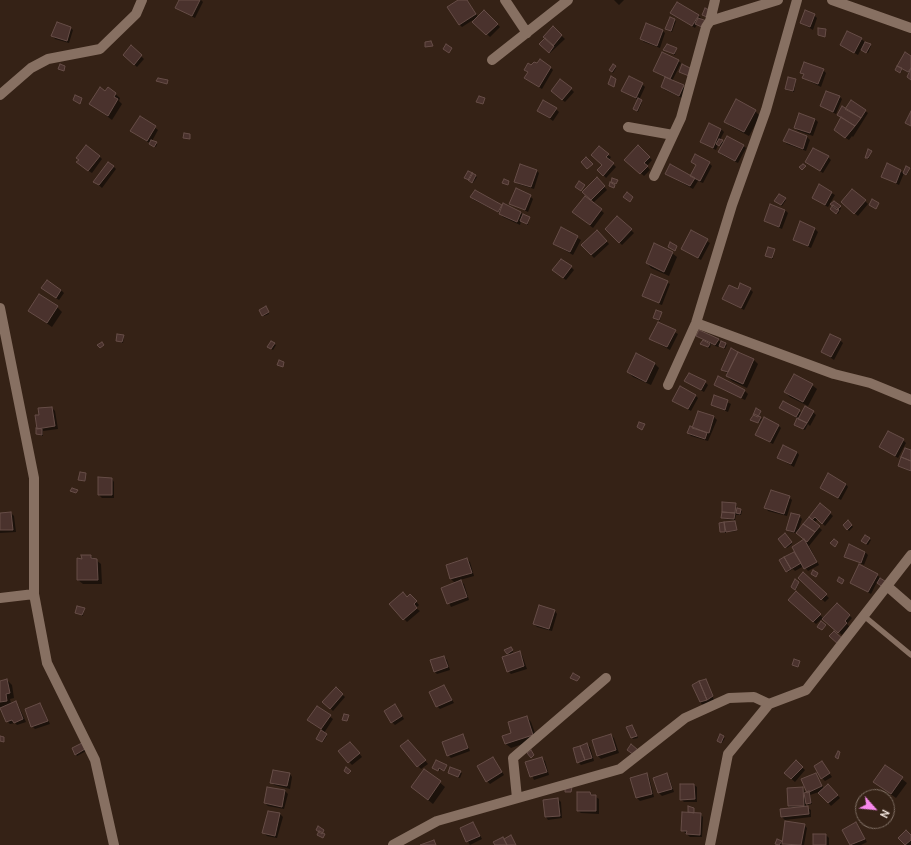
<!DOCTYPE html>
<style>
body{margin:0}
#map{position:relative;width:911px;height:845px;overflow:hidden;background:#352216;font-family:Cabin,sans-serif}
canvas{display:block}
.north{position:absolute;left:855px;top:789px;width:40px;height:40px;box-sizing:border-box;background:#352216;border:1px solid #7f6f64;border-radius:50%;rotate:117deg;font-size:11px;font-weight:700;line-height:16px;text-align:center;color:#efe2da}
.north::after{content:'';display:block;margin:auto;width:14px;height:18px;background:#f788ec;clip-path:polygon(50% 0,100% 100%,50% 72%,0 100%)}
</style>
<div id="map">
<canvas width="911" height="845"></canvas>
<div class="north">N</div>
</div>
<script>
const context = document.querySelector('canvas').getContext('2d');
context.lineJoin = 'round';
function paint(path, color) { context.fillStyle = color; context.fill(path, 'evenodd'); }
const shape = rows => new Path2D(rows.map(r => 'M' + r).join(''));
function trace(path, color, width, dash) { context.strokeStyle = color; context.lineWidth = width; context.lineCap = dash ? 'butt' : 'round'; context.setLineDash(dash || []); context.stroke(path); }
const shadow = shape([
 [180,0,201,0,203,2,195,18,176,8],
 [460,0,467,0,478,17,484,11,500,27,490,37,473,20,462,27,459,24],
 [614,0,624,0,619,5],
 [671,13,698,15,701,18,695,28],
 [814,15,817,18,813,30,801,23],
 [670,18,676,21,672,32,666,29],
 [70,28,73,30,69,43,55,39,53,36],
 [553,28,565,39,550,53,541,44],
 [662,30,665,33,660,48,644,42,641,39],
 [861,39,871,46,868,53,861,49,858,55,841,45],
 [131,47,144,59,137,67,127,57],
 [676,49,675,55,666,51],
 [911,57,911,80,908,77,909,73,902,69,901,73,896,70],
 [678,61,681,63,672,81,686,89,682,98,665,90,662,87,666,78,654,71],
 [537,65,551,68,553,70,542,89,528,80,528,73,525,70],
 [613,65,616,68,613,73,611,71],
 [823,70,826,73,821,87,803,78,804,75,802,72],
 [796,80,794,92,787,90,786,89],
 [642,84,645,87,639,100,642,102,638,112,634,109,638,100,623,91],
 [108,88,120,98,119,101,122,104,112,120,91,104],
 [571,89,574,92,565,102,555,94],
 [839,96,842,99,836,114,821,106],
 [556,109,559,112,553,121,538,110],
 [755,111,760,116,749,136,730,126,725,121],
 [865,111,868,113,853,137,852,136,849,140,838,133,841,117,838,115],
 [140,117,158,130,152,141,157,144,156,147,135,134],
 [815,119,818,122,813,136,798,131,795,128],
 [721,129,724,132,720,140,724,143,743,146,746,148,738,163,722,155,719,152,722,147,718,145,716,150,701,142],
 [807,137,810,140,806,151,787,144,784,141],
 [638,147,652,160,647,166,650,170,644,176,626,160],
 [871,152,869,159,867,158,866,157],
 [608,155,611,157,609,160,616,167,606,178,599,170,603,165,595,158],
 [99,156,102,159,92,173,80,165],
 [828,157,831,160,823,173,809,164],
 [709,163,712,166,703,183,698,181,693,189,666,174,691,177,697,165],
 [888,165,904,173,907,167,910,169,907,175,904,173,899,185,882,176],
 [113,166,116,169,102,188,94,181],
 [536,170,539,173,534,189,518,184,515,181],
 [468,172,477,177,473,183,467,179],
 [597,179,607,190,594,202,584,192],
 [819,186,835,195,828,207,813,198],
 [475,191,503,207,521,213,529,218,528,225,521,221,520,225,503,217,500,213,474,200,471,197],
 [530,196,533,199,528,212,510,203],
 [585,197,604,213,593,228,577,215],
 [785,199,786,200,782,206,777,202],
 [865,201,868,204,858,216,845,205],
 [834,202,841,208,838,214,831,209],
 [785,210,788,213,782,229,765,221],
 [617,217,634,233,622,245,606,229],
 [562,229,581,240,573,255,554,244],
 [815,229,818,232,811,248,794,240],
 [597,231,609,244,594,258,582,245],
 [692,232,710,243,701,260,686,251],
 [774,250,773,259,766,256],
 [672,253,677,257,669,276,651,268,647,263],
 [571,267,574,270,566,280,556,273],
 [667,282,658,303,643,296],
 [668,283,670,284,662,305,659,304],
 [750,289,753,292,744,310,724,299,738,290],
 [61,290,64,293,59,300,46,291],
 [57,307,62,312,52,327,29,311],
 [267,308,269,314,264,316,263,315],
 [661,313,660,321,654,318],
 [658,323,678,334,670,350,650,339],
 [124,336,123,343,117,341],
 [697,336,718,340,727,345,725,349,720,345,718,347,711,344,710,348,703,345,703,340],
 [840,340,843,343,834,360,822,352],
 [272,343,276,345,273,350,270,348],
 [754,360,758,364,747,388,732,381,727,376,728,374,723,370],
 [655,364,659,368,651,385,633,377,628,372],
 [719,378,745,391,748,394,745,400,718,387,715,385],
 [685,381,705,382,708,385,704,392],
 [812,385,817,389,808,406,790,397,785,392],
 [695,395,698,398,691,411,673,400],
 [715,396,731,404,728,412,712,405],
 [52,408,55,411,58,429,43,431,43,436,39,435,40,416],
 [780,408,799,411,802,414,813,412,816,415,810,426,808,424,805,430,797,426,798,419],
 [698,412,714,417,717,420,708,441,691,436,688,433,693,428],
 [761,412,759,417,762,419,759,423,753,421,752,420],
 [778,425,781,428,773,444,756,435],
 [903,440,906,443,898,458,880,447],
 [911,449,911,472,899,465],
 [797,452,799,455,794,467,778,458],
 [85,474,86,481,81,481,80,480],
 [112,479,114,482,114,498,102,498,99,495],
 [846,484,848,487,841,500,821,488],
 [789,497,792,500,787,516,768,511,766,508],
 [735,504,738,509,742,511,741,515,736,515,735,520,723,519,722,518],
 [820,504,833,516,825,526,818,519,814,523,822,530,809,546,819,565,808,571,804,566,795,571,793,569,788,572,780,561,796,552,793,547,805,540,797,533,790,532,787,529,799,516,802,519,798,531],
 [11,513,14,516,16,532,0,533,0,514],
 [848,521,853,527,849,531,844,525],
 [735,522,737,531,728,532,726,530,726,533,721,532,720,524],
 [785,534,792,544,787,548,779,539],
 [865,536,871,540,868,545,863,542],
 [865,552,868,555,864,565,846,556],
 [91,556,101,564,102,584,83,584,78,580,83,560],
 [467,559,470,562,474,576,460,580,464,584,469,600,451,607,442,589,459,582,454,582,451,579],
 [803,573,829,598,825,602,799,578],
 [877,575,887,583,879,584,877,582,871,594,851,582],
 [799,583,796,590,793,588],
 [796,592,824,619,837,604,852,618,847,624,850,627,842,635,823,618,816,624,789,600],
 [410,595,419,605,416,608,420,611,407,622,390,604],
 [84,609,83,616,76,613],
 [555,611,557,614,552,631,537,627,534,624],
 [512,649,513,652,510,655,519,652,522,655,527,669,511,674,508,671,509,655,506,650],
 [444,657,447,660,450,670,437,674,434,671],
 [7,680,12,685,14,698,10,699,11,704,15,702,18,705,26,722,17,725,15,723,10,724,7,721,0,707,0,682],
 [706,680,714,700,703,705,700,702],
 [444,687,454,703,440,709,437,706],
 [336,689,345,697,333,711,324,702],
 [40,704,50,724,35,729,32,726],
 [395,705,404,719,395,725,392,722],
 [317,707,333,719,324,733,327,736,323,742,317,739,322,730,312,723],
 [527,717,531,722,537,739,511,748,506,744,504,737,512,733],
 [632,726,638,738,633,739,628,728],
 [463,735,470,751,451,758,448,755],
 [611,735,614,738,619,753,601,759,598,756],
 [720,736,725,738,722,743,720,742],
 [82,744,86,751,77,756,73,749],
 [411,744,428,764,421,769,401,746],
 [587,744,590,747,594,761,581,765,578,762],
 [353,746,362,757,352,765,339,751],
 [493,758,504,775,490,784,487,781],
 [542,758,545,761,549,775,534,780,526,762],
 [796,762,805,770,795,782,785,773],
 [822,762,832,777,825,781,822,778],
 [446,766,445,771,441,769,439,771,434,768],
 [885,766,907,783,896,798,874,782],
 [450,768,462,773,460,778,450,774],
 [425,770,445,787,433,804,412,787],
 [290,774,292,777,290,789,274,785,272,782],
 [646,774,649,777,654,797,640,801,637,798,632,779],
 [666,774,669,777,674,792,662,796,659,793],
 [816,774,824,789,831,788,840,798,831,806,819,792,810,795,812,804,808,805,806,802,806,807,811,810,811,817,785,820,782,817,781,810,791,809,789,806,803,788,806,794,808,793,802,780],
 [681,785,694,785,697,787,697,802,684,802,681,799],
 [268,788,285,791,288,794,284,809,268,806,265,803],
 [590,793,599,799,599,814,581,813,578,811],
 [558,799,561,802,562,818,548,820,546,817],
 [693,809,695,814,700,814,703,817,702,837,690,837,682,830,690,814,689,812],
 [268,812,280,814,283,817,277,838,267,836,264,833],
 [473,823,482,839,470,845,461,829],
 [855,823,867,842,861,845,851,845,843,830],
 [804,825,807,828,804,845,785,845,782,843,781,845,776,844,781,841,783,843],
 [826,835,829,838,829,845,814,845],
 [911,837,911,845,907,845,900,838]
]);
const building = shape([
 [179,0,200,0,192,16,175,8,179,0],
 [458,0,467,0,476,14,459,25,447,7,458,0],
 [677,2,699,15,692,26,670,13,677,2],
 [705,8,711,11,707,17,702,15,705,8],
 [484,10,498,24,486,35,472,22,484,10],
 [805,10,815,14,810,27,800,23,805,10],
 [670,17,675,19,671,31,665,29,670,17],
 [698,18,707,21,704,28,695,24,698,18],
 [57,22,71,27,67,41,51,36,57,22],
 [646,23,663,30,657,46,640,39,646,23],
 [553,26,562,35,553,46,543,37,553,26],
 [818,28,826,29,825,37,818,35,818,28],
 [847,31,862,38,854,53,840,45,847,31],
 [545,38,554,46,549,53,539,44,545,38],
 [431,41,433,46,425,47,425,42,431,41],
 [865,42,871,44,866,53,861,50,865,42],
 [446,44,452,48,449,53,443,49,446,44],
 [667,44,677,48,674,54,663,50,667,44],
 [131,45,142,55,134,65,123,55,131,45],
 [662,52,679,60,670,79,653,71,662,52],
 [905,52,911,56,911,68,908,72,897,66,905,52],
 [540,59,551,67,539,87,524,78,528,72,524,70,528,63,531,65,534,62,537,63,540,59],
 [804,62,824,69,818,84,802,78,804,74,800,73,804,62],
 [60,64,65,66,64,71,58,69,60,64],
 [613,64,616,66,612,72,609,70,613,64],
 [682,64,692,69,689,76,679,72,682,64],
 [897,66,902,68,900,73,895,70,897,66],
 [911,68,911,80,907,77,911,68],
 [611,76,616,79,614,87,608,84,611,76],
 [629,76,643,83,636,98,621,91,629,76],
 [665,77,684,85,679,96,661,87,665,77],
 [788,77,796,79,793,91,785,89,788,77],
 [158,78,168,80,167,84,156,81,158,78],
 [560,79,572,88,562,100,551,91,560,79],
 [100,87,105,91,108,87,116,93,114,97,118,99,108,116,89,104,100,87],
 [826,91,840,96,833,112,820,106,826,91],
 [75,95,82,98,80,104,73,100,75,95],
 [479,96,485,98,483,104,476,102,479,96],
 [638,98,642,100,637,111,633,109,638,98],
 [736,99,756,110,744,132,724,122,736,99],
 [543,100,557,108,550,118,537,111,543,100],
 [851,100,866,110,861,118,845,109,851,100],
 [842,106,861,118,855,126,837,115,842,106],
 [911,111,911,126,905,123,911,111],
 [799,113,815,119,810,133,794,128,799,113],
 [140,116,156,126,147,141,130,131,140,116],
 [841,117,855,126,845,138,834,130,841,117],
 [709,123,721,129,713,148,700,142,709,123],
 [789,129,807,136,803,149,783,141,789,129],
 [184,133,190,134,190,139,183,138,184,133],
 [727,136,744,145,735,161,718,152,727,136],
 [719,139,723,140,719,146,716,144,719,139],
 [151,140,157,142,154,147,149,144,151,140],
 [86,145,100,156,88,171,76,162,79,160,76,158,86,145],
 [638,145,650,157,644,163,648,166,640,174,624,160,638,145],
 [599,146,609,154,606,157,614,163,603,176,597,170,602,165,591,155,599,146],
 [813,148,829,156,820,171,805,162,813,148],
 [868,149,872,151,868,158,865,158,868,149],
 [695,154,710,162,700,181,690,176,696,165,691,162,695,154],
 [586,157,593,164,587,169,581,162,586,157],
 [108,162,114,166,99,185,93,182,108,162],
 [887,163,901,170,896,183,881,177,887,163],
 [520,164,537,170,531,187,514,182,520,164],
 [670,164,695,178,690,186,665,174,670,164],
 [803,164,806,166,802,170,799,167,803,164],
 [906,166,910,168,906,175,903,173,906,166],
 [468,171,473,173,469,180,464,178,468,171],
 [472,173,476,175,472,183,468,180,472,173],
 [597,177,605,186,591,200,582,192,597,177],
 [612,178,618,180,616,184,611,182,612,178],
 [504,179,509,181,508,185,502,183,504,179],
 [579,181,585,185,581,191,575,187,579,181],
 [610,182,615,185,614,188,609,186,610,182],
 [819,184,832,192,825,205,812,198,819,184],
 [516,188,531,195,525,210,509,204,516,188],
 [852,189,866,200,854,214,841,202,852,189],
 [475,190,502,205,498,212,470,197,475,190],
 [627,192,633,197,630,202,623,197,627,192],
 [779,194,786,198,781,205,774,201,779,194],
 [585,196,602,209,590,225,572,212,585,196],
 [872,199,879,203,876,209,869,205,872,199],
 [834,201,841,206,837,210,830,204,834,201],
 [503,203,521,212,517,222,499,214,503,203],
 [770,204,785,210,779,227,764,221,770,204],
 [833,205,839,210,836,214,830,209,833,205],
 [523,214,530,217,527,224,520,221,523,214],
 [617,216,632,229,619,243,605,229,617,216],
 [800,221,815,228,808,246,793,240,800,221],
 [561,227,578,236,570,252,553,244,561,227],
 [597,230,607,241,591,255,581,245,597,230],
 [691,230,708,239,698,258,681,249,691,230],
 [670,242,677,246,675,251,668,247,670,242],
 [654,243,673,252,664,272,646,263,654,243],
 [768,247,775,249,772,258,765,256,768,247],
 [561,259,572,266,563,278,552,270,561,259],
 [651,274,668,281,659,303,642,296,651,274],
 [47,280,61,290,56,298,41,288,47,280],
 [740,283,751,288,741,308,722,299,729,285,738,289,740,283],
 [39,294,58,306,47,323,28,311,39,294],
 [266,306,269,312,262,316,259,310,266,306],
 [656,310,662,312,659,320,653,318,656,310],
 [658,322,676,330,667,347,649,339,658,322],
 [699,330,719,339,715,345,696,336,699,330],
 [117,334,124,335,122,342,116,341,117,334],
 [830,334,841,339,831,357,821,352,830,334],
 [703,340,710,344,708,347,700,344,703,340],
 [271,341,275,343,271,349,267,347,271,341],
 [721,341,726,343,724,348,719,346,721,341],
 [102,342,104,345,100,348,97,345,102,342],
 [731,348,738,352,728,372,721,370,731,348],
 [738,352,754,359,743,384,726,376,738,352],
 [636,353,655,363,646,382,627,372,636,353],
 [279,360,284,362,283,367,277,365,279,360],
 [689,373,706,381,701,390,684,381,689,373],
 [794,374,813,384,803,402,784,392,794,374],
 [718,376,745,390,741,398,714,385,718,376],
 [680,386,696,395,688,409,672,401,680,386],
 [714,395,728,400,725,410,711,405,714,395],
 [783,401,800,410,796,417,779,408,783,401],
 [805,406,814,411,807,423,798,419,805,406],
 [52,407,55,426,37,429,35,415,39,415,38,408,52,407],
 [756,408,761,411,758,417,753,415,756,408],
 [698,411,714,416,709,433,692,428,698,411],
 [754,414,761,417,758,423,750,420,754,414],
 [764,417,779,425,770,442,755,435,764,417],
 [797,418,807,423,803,429,794,425,797,418],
 [639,422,645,424,642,430,637,427,639,422],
 [690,426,707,433,705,439,687,433,690,426],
 [36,428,42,429,42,435,36,434,36,428],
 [888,431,904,439,895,456,879,447,888,431],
 [783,445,797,452,791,464,777,458,783,445],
 [905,448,911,450,911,461,901,457,905,448],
 [901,457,911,461,911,471,898,466,901,457],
 [80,472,86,473,85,481,78,480,80,472],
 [828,473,846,484,838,498,820,488,828,473],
 [98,477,112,478,112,495,98,495,98,477],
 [72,488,78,490,76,493,70,491,72,488],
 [771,490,790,496,784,514,764,508,771,490],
 [722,502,736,503,735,513,722,512,722,502],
 [820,503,831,512,822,524,815,517,812,520,809,517,820,503],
 [737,508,741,509,740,514,736,513,737,508],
 [11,512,13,530,0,530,0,513,11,512],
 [722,512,735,513,734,519,721,518,722,512],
 [791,513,800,515,794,532,786,530,791,513],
 [809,517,820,526,815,532,803,524,809,517],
 [848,520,852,525,847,530,843,525,848,520],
 [735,521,737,530,726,532,724,522,735,521],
 [724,522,725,532,720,532,719,523,724,522],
 [803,524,815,532,807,542,796,533,803,524],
 [785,533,792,542,785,548,778,539,785,533],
 [865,535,870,538,866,544,861,541,865,535],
 [804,539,817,562,804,569,792,547,804,539],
 [834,539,838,542,835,547,830,543,834,539],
 [849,544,865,552,861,563,844,557,849,544],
 [794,552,801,563,791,569,784,557,794,552],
 [81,555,91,555,91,558,97,559,98,580,77,580,77,558,82,559,81,555],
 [784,557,791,569,786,572,779,560,784,557],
 [467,558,472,573,450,579,446,565,467,558],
 [859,564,878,574,868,592,850,583,859,564],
 [813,570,818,573,816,577,811,574,813,570],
 [803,572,827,594,821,600,798,578,803,572],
 [839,577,844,580,842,584,837,581,839,577],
 [880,578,888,583,884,588,877,583,880,578],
 [795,579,799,582,795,590,791,587,795,579],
 [461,580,467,597,447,604,441,588,461,580],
 [796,591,821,614,813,622,788,600,796,591],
 [403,592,407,597,410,594,417,601,414,604,417,608,403,620,389,604,403,592],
 [837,603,850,615,845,621,847,623,838,633,822,619,837,603],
 [539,605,555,610,549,629,533,624,539,605],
 [77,606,85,608,82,615,75,613,77,606],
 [821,621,826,625,822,630,817,627,821,621],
 [834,631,844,640,839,645,829,636,834,631],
 [511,647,513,650,507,654,504,650,511,647],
 [520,651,524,666,507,672,502,657,520,651],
 [444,656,448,667,434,672,430,660,444,656],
 [794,659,800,661,798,667,792,665,794,659],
 [573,673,580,677,577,681,570,678,573,673],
 [7,679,10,693,6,694,7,701,0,702,0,681,7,679],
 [706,679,713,696,707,700,699,681,706,679],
 [699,681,707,700,700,702,692,685,699,681],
 [444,685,452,700,436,707,429,692,444,685],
 [336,687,343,694,330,709,322,702,336,687],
 [16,701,23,719,14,723,12,720,6,722,0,708,16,701],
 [40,703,48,721,31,727,25,709,40,703],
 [395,704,402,716,391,723,384,711,395,704],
 [317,706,331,715,321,729,307,720,317,706],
 [344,714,349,715,347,721,342,720,344,714],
 [527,716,533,735,505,744,502,736,511,733,508,722,527,716],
 [632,725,637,736,631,738,626,727,632,725],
 [321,730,327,734,322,742,316,739,321,730],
 [463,734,468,748,447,756,442,742,463,734],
 [611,734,616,750,597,756,592,740,611,734],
 [720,734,724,736,721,743,717,741,720,734],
 [0,736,4,737,4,742,0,741,0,736],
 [408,740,426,760,417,767,400,746,408,740],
 [350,742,360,753,348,763,338,751,350,742],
 [82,743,85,749,75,755,72,748,82,743],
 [587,743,592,758,585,760,580,746,587,743],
 [631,744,638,750,634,755,627,750,631,744],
 [580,746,585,760,577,763,573,748,580,746],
 [531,750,534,755,531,758,527,753,531,750],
 [838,751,840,752,838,759,835,757,838,751],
 [493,757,502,772,486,782,477,766,493,757],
 [542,757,547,772,530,777,525,762,542,757],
 [436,760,447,765,444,771,439,768,438,771,432,768,436,760],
 [796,760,803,767,791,779,784,773,796,760],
 [822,761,830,773,821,779,814,766,822,761],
 [885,765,903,777,891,794,873,782,885,765],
 [346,767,351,771,348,774,344,771,346,767],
 [450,767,461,771,458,777,448,773,450,767],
 [424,769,441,781,428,800,411,787,424,769],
 [273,770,290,773,287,786,270,783,273,770],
 [647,773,652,794,636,798,630,778,647,773],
 [667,773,672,789,658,793,653,778,667,773],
 [816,773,822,786,807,793,801,779,816,773],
 [680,784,694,784,695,799,680,800,680,784],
 [828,784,838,795,828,803,818,793,828,784],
 [267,787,285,790,282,807,264,803,267,787],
 [565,787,572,787,571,792,565,792,565,787],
 [803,787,804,806,788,806,787,788,803,787],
 [809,791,811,803,806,804,804,793,809,791],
 [577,792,590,792,591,795,596,795,596,811,577,811,577,792],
 [558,798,560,816,545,817,543,800,558,798],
 [688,806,694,808,694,813,688,812,688,806],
 [808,806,809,814,781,817,780,809,808,806],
 [268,811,280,813,275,836,262,833,268,811],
 [682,812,701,813,700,835,686,834,687,831,681,831,682,812],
 [785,821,805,824,801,845,782,844,785,821],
 [473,822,480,836,466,842,460,828,473,822],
 [856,822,865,839,850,845,842,830,856,822],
 [318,826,324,830,322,834,316,830,318,826],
 [906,830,911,835,911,840,905,845,898,838,906,830],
 [319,831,325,834,323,838,317,835,319,831],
 [813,834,826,834,826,845,813,845,813,834],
 [511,835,516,845,507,845,504,839,511,835],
 [503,837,507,845,495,845,493,842,503,837],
 [777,839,782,841,779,845,775,844,777,839],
 [434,840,436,845,420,845,434,840]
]);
const lane = shape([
 [864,616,911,655]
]);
const street = shape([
 [505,0,527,33],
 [832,0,911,28],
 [710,21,715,0],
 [492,60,568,0],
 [0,95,31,68,48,59,100,49,136,14,142,0],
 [628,127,673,135],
 [654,176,681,118,706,27,710,21,778,0],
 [0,308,34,478,34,594,47,663,95,760,114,845],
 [696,323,834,374,870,383,911,400],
 [668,385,696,323,732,205,766,110,797,0],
 [887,586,911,607],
 [0,598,34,594],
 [517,798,513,758,606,678],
 [393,845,437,821,620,769,685,718,729,698,754,697,769,704],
 [710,845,728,754,769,704,806,690,911,555]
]);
paint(shadow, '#0007');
paint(building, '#4a322d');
trace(building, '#664d47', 1);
trace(lane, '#877062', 5.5);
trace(street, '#877062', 10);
</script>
